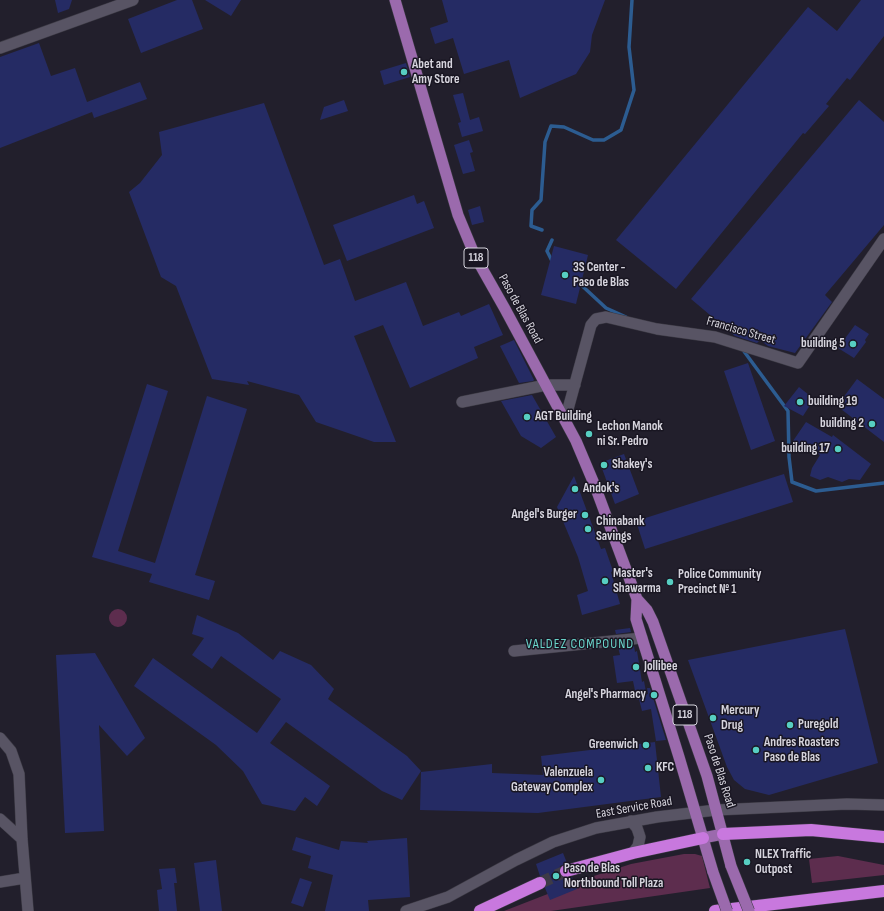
<!DOCTYPE html>
<meta charset="utf-8">
<style>
body{margin:0}
canvas{display:block;background:#221f2c}
</style>
<canvas width="884" height="911"></canvas>
<script>
const context = document.querySelector('canvas').getContext('2d');
context.lineJoin = 'round';
function paint(path, color) { context.fillStyle = color; context.fill(path, 'evenodd'); }
const shape = rows => new Path2D(rows.map(r => 'M' + r).join(''));
function trace(path, color, width, dash) { context.strokeStyle = color; context.lineWidth = width; context.lineCap = dash ? 'butt' : 'round'; context.setLineDash(dash || []); context.stroke(path); }
function drawText(font, color, halo, rows, align = 'center') {
  context.font = font + ' "Sofia Sans Condensed",sans-serif'; context.lineWidth = 3; context.setLineDash([]); context.textBaseline = 'middle'; context.strokeStyle = halo; context.fillStyle = color; for (const [text, x, y, turn = 0] of rows) {
    context.save(); context.translate(x, y); context.rotate((+turn || 0) * Math.PI / 180); context.textAlign = isNaN(turn) ? turn : align; if (halo) context.strokeText(text, 0, 0); context.fillText(text, 0, 0); context.restore();
  }
}
const green = shape([
 '109 618a9 9 0 1 1 18 0a9 9 0 1 1-18 0Z',
 [684,854,695,854,702,856,710,888,551,911,504,911,594,876,631,864],
 [838,856,884,865,884,875,812,883,809,859]
]);
const stream = shape([
 [542,230,531,226,532,210,541,200,545,142,551,126,564,127,593,140,604,140,621,130,634,90,629,47,632,0],
 [552,240,547,251,553,263],
 [578,282,606,308,626,317],
 [743,350,788,411,789,457,792,482,816,491,884,483]
]);
const building = shape([
 [55,0,72,0,69,9,58,13],
 [177,0,192,0,203,29,141,53,128,19],
 [205,0,241,0,231,16],
 [442,0,605,0,592,35,590,52,576,74,520,98,509,60,464,74,453,38,435,44,430,28,448,22],
 [861,0,884,0,884,36,850,80,847,78,826,104,829,106,805,134,803,133,676,289,616,240,808,7,837,31],
 [39,43,51,76,75,68,87,102,140,82,147,99,94,118,92,112,0,148,0,57],
 [406,63,410,77,384,85,380,71],
 [463,93,470,120,479,117,483,131,462,137,458,123,461,122,453,95],
 [344,100,348,111,320,120,324,107],
 [859,100,884,122,884,225,825,295,832,302,795,353,768,346,760,340,757,343,735,336,691,299],
 [264,103,324,265,340,259,355,301,406,282,423,326,459,312,461,316,489,304,503,335,474,347,478,358,410,388,383,325,354,336,396,442,374,442,316,422,299,395,247,381,249,385,212,379,176,286,161,277,129,192,140,183,162,155,159,132],
 [469,140,473,152,470,153,475,171,463,174,454,145],
 [414,195,417,204,424,201,434,228,347,261,333,225],
 [480,206,484,222,472,225,468,210],
 [554,246,588,255,576,304,541,295],
 [855,325,869,334,865,340,866,342,854,358,838,348],
 [514,340,534,380,533,381,519,383,500,346],
 [748,363,775,441,751,450,724,371],
 [857,379,884,399,884,442,837,406],
 [147,384,168,391,118,551,155,563,207,396,247,409,195,575,215,581,209,600,149,582,152,574,92,557],
 [799,387,814,399,803,416,784,406],
 [532,395,556,437,541,448,521,436,501,401],
 [806,422,832,437,833,435,871,464,860,480,849,479,842,482,828,477,820,480,810,476,812,468,820,455,793,441],
 [624,454,639,494,615,504,600,463],
 [784,474,793,502,645,549,636,521],
 [574,476,601,549,605,548,613,571,611,572,620,604,582,615,577,595,588,591,578,557,557,507],
 [197,615,238,633,273,660,280,651,311,665,334,689,328,699,407,756,421,771,402,800,382,791,286,722,270,743,330,786,317,806,305,797,295,811,262,804,243,771,216,745,134,686,153,658,257,733,281,699,221,656,212,669,192,655,204,638,192,634],
 [630,628,631,632,616,634,615,630],
 [845,629,878,763,769,795,745,789,734,780,727,767,688,660],
 [634,646,635,652,637,651,642,682,644,681,646,692,644,692,644,695,648,694,647,688,650,688,666,740,656,741,651,709,642,711,639,699,637,700,633,681,617,683,613,656,620,655,618,647],
 [95,653,145,738,127,756,99,725,104,831,65,833,56,655],
 [655,742,661,797,538,813,420,810,421,772,492,764,492,773,543,775,541,756],
 [296,837,339,850,341,841,368,843,367,841,407,838,410,897,368,900,369,911,325,911,333,875,308,868,311,856,292,850],
 [563,853,567,863,560,866,559,873,564,878,572,877,577,889,550,900,545,888,547,880,540,876,536,864],
 [216,860,222,911,200,911,194,863],
 [175,868,177,883,174,883,177,911,159,911,157,890,162,889,159,869],
 [300,878,312,882,303,907,291,903]
]);
const motorwayTunnel = shape([
 [540,883,566,871]
]);
const minor = shape([
 [0,48,133,0],
 [462,402,546,385,575,385],
 [565,420,591,325,596,319,606,317,657,329,715,337,798,363,884,239],
 [514,651,642,638],
 [0,738,11,751,19,774,22,839,28,911],
 [0,819,22,839],
 [0,882,25,878]
]);
const secondary = shape([
 [631,821,637,828,640,837,638,846,633,853],
 [406,911,448,897,516,860,553,842,596,828,657,817,716,810,847,804,884,805]
]);
const primary = shape([
 [395,0,458,215,475,256,505,309,576,441,595,486,637,599,647,610,653,622,707,776,731,866],
 [637,599,636,619,679,757,713,872],
 [703,838,723,834]
]);
const motorway = shape([
 [723,834,811,830,884,837],
 [566,871,633,853,703,838],
 [480,911,540,883],
 [715,911,884,891]
]);
const primaryBridge = shape([
 [731,866,749,911],
 [713,872,727,911]
]);
const markers = [
 [404,72,4,"#57cec2"],
 [565,275,4,"#57cec2"],
 [853,344,4,"#57cec2"],
 [800,402,4,"#57cec2"],
 [527,417,4,"#57cec2"],
 [872,424,4,"#57cec2"],
 [589,434,4,"#57cec2"],
 [838,449,4,"#57cec2"],
 [604,465,4,"#57cec2"],
 [575,489,4,"#57cec2"],
 [585,515,4,"#57cec2"],
 [588,529,4,"#57cec2"],
 [605,581,4,"#57cec2"],
 [670,582,4,"#57cec2"],
 [636,667,4,"#57cec2"],
 [654,695,4,"#57cec2"],
 [713,718,4,"#57cec2"],
 [790,725,4,"#57cec2"],
 [646,745,4,"#57cec2"],
 [756,750,4,"#57cec2"],
 [648,768,4,"#57cec2"],
 [601,780,4,"#57cec2"],
 [747,862,4,"#57cec2"],
 [556,876,4,"#57cec2"]
];
const shields = [
 [476,258,24],
 [685,715,24]
];
const shieldNames = [
 ["118",476,258],
 ["118",685,715]
];
const poiNames = [
 ["Abet and",412,65],
 ["Amy Store",412,80],
 ["3S Center -",573,268],
 ["Paso de Blas",573,283],
 ["building 5",845,344,"right"],
 ["building 19",808,402],
 ["AGT Building",535,417],
 ["building 2",864,424,"right"],
 ["Lechon Manok",597,427],
 ["ni Sr. Pedro",597,442],
 ["building 17",830,449,"right"],
 ["Shakey's",612,465],
 ["Andok's",583,489],
 ["Angel's Burger",577,515,"right"],
 ["Chinabank",596,522],
 ["Savings",596,537],
 ["Master's",613,574],
 ["Shawarma",613,589],
 ["Police Community",678,575],
 ["Precinct № 1",678,590],
 ["Jollibee",644,667],
 ["Angel's Pharmacy",646,695,"right"],
 ["Mercury",721,711],
 ["Drug",721,726],
 ["Puregold",798,725],
 ["Andres Roasters",764,743],
 ["Paso de Blas",764,758],
 ["Greenwich",638,745,"right"],
 ["KFC",656,768],
 ["Valenzuela",593,773,"right"],
 ["Gateway Complex",593,788,"right"],
 ["NLEX Traffic",755,855],
 ["Outpost",755,870],
 ["Paso de Blas",564,869],
 ["Northbound Toll Plaza",564,884]
];
const streetNames = [
 ["Paso de Blas Road",520,309,61],
 ["Francisco Street",741,331,16],
 ["Paso de Blas Road",719,771,72],
 ["East Service Road",634,808,-10]
];
const neighbourhoodNames = [
 ["VALDEZ COMPOUND",580,644]
];
paint(green, '#5d2d4e');
trace(stream, '#2c5c91', 3.5);
paint(building, '#252b64');
trace(motorwayTunnel, '#3d3a47', 12, [12, 6]);
trace(minor, '#3c3a44', 12);
trace(secondary, '#3c3a44', 12);
trace(primary, '#3c3a44', 12);
trace(motorway, '#3c3a44', 13);
trace(minor, '#585464', 11);
trace(secondary, '#585464', 11);
trace(primary, '#9b6aad', 11);
trace(motorway, '#c878de', 12);
trace(primaryBridge, '#3c3a44', 12, []);
trace(primaryBridge, '#9b6aad', 11);
for (const [x, y, r, color] of markers) { const dot = new Path2D(); dot.arc(x, y, r, 0, 2 * Math.PI); context.fillStyle = color; context.fill(dot); trace(dot, '#191622', 1.5); }
for (const [x, y, w] of shields) { const box = new Path2D(); box.roundRect(x - w / 2, y - 10, w, 20, 3); context.fillStyle = '#191622'; context.fill(box); trace(box, '#d6d4dd', 1); }
drawText('bold 12px', '#d6d4dd', null, shieldNames);
drawText('bold 13px', '#d6d4dd', '#191622', poiNames, 'left');
drawText('13px', '#d6d4dd', '#191622', streetNames);
context.letterSpacing = '1px';
drawText('14px', '#6ad4ca', '#191622', neighbourhoodNames);
context.letterSpacing = '0px';
</script>
